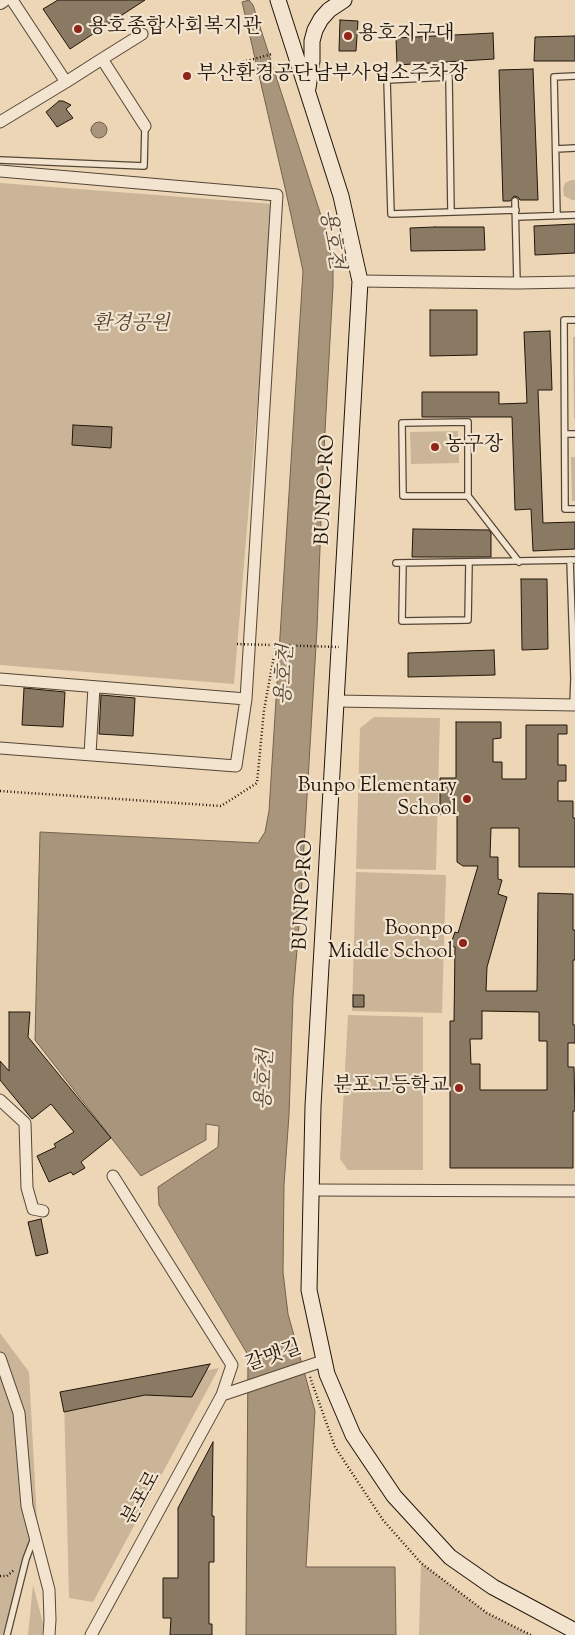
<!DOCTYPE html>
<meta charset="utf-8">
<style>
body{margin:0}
canvas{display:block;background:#edd6b6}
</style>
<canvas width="575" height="1635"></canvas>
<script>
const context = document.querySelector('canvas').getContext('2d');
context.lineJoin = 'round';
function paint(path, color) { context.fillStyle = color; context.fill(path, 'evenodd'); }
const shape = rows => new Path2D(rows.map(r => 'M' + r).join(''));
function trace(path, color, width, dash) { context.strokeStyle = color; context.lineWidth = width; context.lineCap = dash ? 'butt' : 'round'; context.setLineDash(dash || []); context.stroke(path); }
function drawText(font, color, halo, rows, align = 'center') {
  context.font = font + ' "Sorts Mill Goudy","Noto Serif KR",serif'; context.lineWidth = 4.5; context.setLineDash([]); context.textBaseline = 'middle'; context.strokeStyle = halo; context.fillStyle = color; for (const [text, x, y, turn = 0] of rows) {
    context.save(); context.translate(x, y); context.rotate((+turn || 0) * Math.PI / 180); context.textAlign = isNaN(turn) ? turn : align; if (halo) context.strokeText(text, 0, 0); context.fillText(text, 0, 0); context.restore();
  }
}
const green = shape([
 [571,180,575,180,575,200,572,200,564,196,563,189,565,183],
 [0,183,274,204,234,684,0,665],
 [573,337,575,337,575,419,574,419],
 [458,431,459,463,411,464,410,432],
 [571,457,575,457,575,501,572,501],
 [374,717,440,718,436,870,356,869,360,728],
 [356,872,446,875,442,1013,352,1011],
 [348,1015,423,1017,423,1170,348,1170,340,1159],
 [0,1333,29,1372,37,1520,9,1619,2,1635,0,1635],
 [219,1368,93,1602,69,1598,64,1398],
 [421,1563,487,1613,531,1635,419,1635],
 [33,1585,43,1623,42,1635,28,1635]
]);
const water = shape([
 [249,0,253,5,325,228,333,264,333,286,323,467,317,629,300,914,293,997,289,1115,284,1185,283,1272,288,1314,315,1411,306,1567,395,1567,396,1635,246,1635,248,1355,159,1205,158,1187,218,1147,219,1126,206,1124,206,1140,141,1176,35,1040,40,832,258,843,265,832,269,811,303,271,286,192,242,2,249,0],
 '91 130a8 8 0 1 1 16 0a8 8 0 1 1-16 0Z'
]);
const building = shape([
 [58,0,145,0,70,49,43,9,58,0],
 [340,20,358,21,356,51,339,51,340,20],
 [493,33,494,59,397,65,396,38,493,33],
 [575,36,575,61,534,61,535,37,575,36],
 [533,69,538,200,520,200,518,197,514,196,510,201,503,201,499,70,533,69],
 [59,101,63,101,71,105,66,109,73,118,57,127,46,112,59,101],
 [575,224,575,253,535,255,534,226,575,224],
 [435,227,484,227,485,250,411,251,410,228,435,227],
 [430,310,477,310,477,355,430,356,430,310],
 [550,331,552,390,538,390,543,523,575,522,575,549,533,551,531,509,515,510,512,417,422,417,422,392,499,392,499,404,527,403,524,332,550,331],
 [73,425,112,427,111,448,72,445,73,425],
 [413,529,489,530,491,533,491,557,412,557,413,529],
 [521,579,547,579,548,649,522,650,521,579],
 [494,650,495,675,408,677,408,653,494,650],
 [24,688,65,692,63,727,22,725,24,688],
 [101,695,135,698,133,736,99,734,101,695],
 [456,722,501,722,501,738,493,739,493,762,502,762,502,779,526,779,526,725,567,725,567,734,558,734,558,765,566,765,566,781,558,781,558,801,573,801,573,818,575,818,575,867,519,867,519,828,491,828,490,857,498,857,498,879,502,880,498,894,507,897,487,967,486,991,537,991,538,893,573,894,573,930,575,930,575,960,573,960,573,1025,575,1025,575,1043,568,1043,568,1067,574,1067,575,1111,573,1111,573,1168,450,1168,450,1021,454,1021,455,947,450,946,455,932,458,933,478,866,463,866,457,862,457,814,440,814,440,778,456,778,456,722],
 [482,1011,539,1012,539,1041,547,1041,547,1090,480,1090,480,1064,471,1064,470,1039,482,1039,482,1011],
 [353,995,364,995,364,1007,353,1007,353,995],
 [9,1012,30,1012,28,1037,111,1138,81,1162,85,1168,73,1175,71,1172,49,1182,37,1156,56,1147,54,1144,74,1132,51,1104,32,1119,0,1080,0,1061,9,1071,9,1012],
 [41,1219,48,1253,36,1256,28,1222,41,1219],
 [210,1364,192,1397,145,1395,64,1412,60,1392,210,1364],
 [213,1442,212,1516,214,1516,214,1562,209,1562,209,1624,212,1624,212,1635,170,1635,171,1618,163,1618,163,1578,178,1578,178,1508,213,1442]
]);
const path = shape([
 [243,62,272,54],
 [0,791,221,806,257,783,264,710,276,645],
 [310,1377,335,1447,383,1520,421,1563,487,1613,531,1635],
 [0,1576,7,1576,14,1570]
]);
const service = shape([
 [556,149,575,148],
 [0,160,144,166,145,126],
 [515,201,517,283],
 [451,212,449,77,387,80,391,214,516,210],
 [557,216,554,77,575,76],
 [517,217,575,215],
 [575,320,564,320,565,509,575,509],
 [468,422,468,496,403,496,402,423,468,422],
 [565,434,575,434],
 [468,496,519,562],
 [570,560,574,678,575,678],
 [396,563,575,560],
 [403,563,402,621,468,620,469,563],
 [573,705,574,678],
 [7,1635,26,1559,34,1538]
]);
const minor = shape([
 [12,0,66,82,102,59,145,126],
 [102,59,142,34],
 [0,122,66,82],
 [0,171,277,195,246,699,0,679],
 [360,281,517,283,575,282],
 [336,701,575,705],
 [0,748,236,766,246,699],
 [90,754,94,687],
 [0,1100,25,1123,27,1188,33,1209,43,1211],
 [113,1176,232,1365,222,1395],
 [311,1190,575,1191],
 [0,1358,19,1413,27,1506,49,1590,50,1620,49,1635],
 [91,1635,222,1395,323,1361]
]);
const tertiary = shape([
 [0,2,3,0]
]);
const secondary = shape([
 [278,0,341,196,360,281,313,1106,309,1290,327,1374,353,1435,394,1496,450,1557,493,1587,575,1631],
 [308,88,312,61,312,41,315,30,321,19,329,10,344,0]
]);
const pathBridge = shape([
 [237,644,339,647]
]);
const markers = [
 [78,29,5,"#8f2418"],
 [348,36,5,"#8f2418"],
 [187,76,5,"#8f2418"],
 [435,447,5,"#8f2418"],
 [467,799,5,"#8f2418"],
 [463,943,5,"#8f2418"],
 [459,1088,5,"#8f2418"]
];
const poiNames = [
 ["용호종합사회복지관",88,29],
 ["용호지구대",358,36],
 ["부산환경공단남부사업소주차장",197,76],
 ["농구장",445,447],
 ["Bunpo Elementary",457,788,"right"],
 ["School",457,811,"right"],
 ["Boonpo",453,931,"right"],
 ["Middle School",453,954,"right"],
 ["분포고등학교",449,1088,"right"]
];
const parkNames = [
 ["환경공원",131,326]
];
const streetNames = [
 ["BUNPO-RO",327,490,-87],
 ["BUNPO-RO",305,895,-87],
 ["갈맷길",274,1358,-19],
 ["분포로",143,1499,-61]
];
const waterNames = [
 ["용호천",330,240,80],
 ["용호천",287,675,-87],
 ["용호천",267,1080,-87]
];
paint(green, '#cab599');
paint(water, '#a8957c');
trace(water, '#72624e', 1);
paint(building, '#8b7a63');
trace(building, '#21160a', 1);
trace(service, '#544635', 8);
trace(minor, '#544635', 13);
trace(tertiary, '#544635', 16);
trace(secondary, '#21160a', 17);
trace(path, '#21160a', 2.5, [1, 2.5]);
trace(service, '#f3e4d0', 5.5);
trace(minor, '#f3e4d0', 11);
trace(tertiary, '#f3e4d0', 14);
trace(secondary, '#f3e4d0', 15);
trace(pathBridge, '#21160a', 2.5, [1, 2.5]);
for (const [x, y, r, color] of markers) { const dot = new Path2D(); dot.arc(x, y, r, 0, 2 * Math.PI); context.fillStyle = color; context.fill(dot); trace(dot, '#f3e4d0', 2); }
drawText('20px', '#21160a', '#f3e4d0', poiNames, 'left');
drawText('italic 20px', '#544635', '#f3e4d0', parkNames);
drawText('20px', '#21160a', '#f3e4d0', streetNames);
drawText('italic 21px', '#574938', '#f3e4d0', waterNames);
</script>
